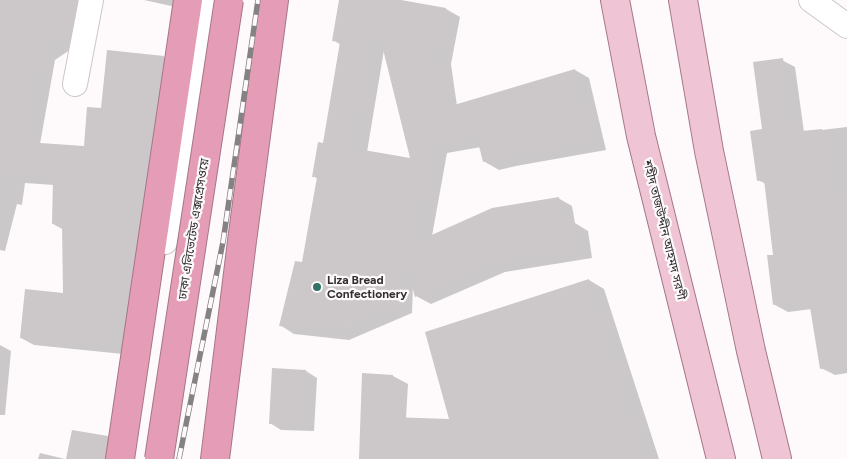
<!DOCTYPE html>
<meta charset="utf-8">
<style>
body{margin:0}
canvas{display:block;background:#fefafb}
</style>
<canvas width="847" height="459"></canvas>
<script>
const context = document.querySelector('canvas').getContext('2d');
context.lineJoin = 'round';
function paint(path, color) { context.fillStyle = color; context.fill(path, 'evenodd'); }
const shape = rows => new Path2D(rows.map(r => 'M' + r).join(''));
function trace(path, color, width, dash) { context.strokeStyle = color; context.lineWidth = width; context.lineCap = dash ? 'butt' : 'round'; context.setLineDash(dash || []); context.stroke(path); }
function drawText(font, color, halo, rows, align = 'center') {
  context.font = font + ' Figtree,"Noto Sans Bengali",sans-serif'; context.lineWidth = 4.5; context.setLineDash([]); context.textBaseline = 'middle'; context.strokeStyle = halo; context.fillStyle = color; for (const [text, x, y, turn = 0] of rows) {
    context.save(); context.translate(x, y); context.rotate((+turn || 0) * Math.PI / 180); context.textAlign = isNaN(turn) ? turn : align; if (halo) context.strokeText(text, 0, 0); context.fillText(text, 0, 0); context.restore();
  }
}
const shadow = shape([
 [0,0,93,0,83,41,55,60,40,144,85,147,102,109,164,57,177,64,139,317,127,316,123,354,34,345,21,338,65,295,64,230,53,224,54,185,25,183,22,205,17,204,5,251,0,250],
 [144,0,188,0,185,9],
 [348,0,394,0,446,9,460,17,451,64,457,106,575,70,589,78,606,150,516,166,499,170,485,162,481,147,447,153,432,236,558,198,572,206,575,223,588,231,592,258,505,272,431,304,416,296,413,286,412,313,349,340,294,334,280,325,303,264,318,179,313,176,324,144,341,45,333,40],
 [384,50,412,160,367,152],
 [782,60,795,67,804,132,847,127,847,373,835,375,821,368,812,309,788,312,775,305,774,256,766,184,758,180,764,130],
 [589,280,604,289,659,459,462,459],
 [0,345,11,351,5,415,0,415],
 [306,371,317,378,314,431,281,430,270,423],
 [363,374,393,376,408,384,406,418,440,459,360,459],
 [107,437,122,446,120,459,68,459],
 [40,453,65,459,38,459]
]);
const building = shape([
 [0,0,77,0,71,34,42,52,26,142,84,146,87,107,101,108,107,50,164,56,126,310,114,309,110,347,20,338,25,289,63,293,62,224,52,224,53,179,0,176],
 [339,0,401,0,446,8,438,56,444,108,575,69,592,143,501,158,483,162,477,138,433,145,416,242,492,208,559,197,562,218,574,221,578,251,490,264,415,297,401,246,398,305,334,332,279,326,295,261,302,262,317,177,312,177,318,142,323,143,340,42,332,41],
 [375,17,410,158,352,148],
 [783,58,792,132,822,129,830,190,847,189,847,364,820,369,809,301,773,305,767,255,773,255,764,180,757,181,750,131,762,129,753,62],
 [589,279,646,459,359,459,362,373,393,375,391,417,449,419,425,332],
 [272,368,306,370,302,426,269,424],
 [72,430,108,436,105,459,66,459]
]);
const minor = shape([
 [811,0,847,26],
 [75,84,91,0],
 [165,242,207,0]
]);
const primary = shape([
 [615,0,641,136,721,459],
 [683,0,709,151,751,351,777,459]
]);
const motorway = shape([
 [120,459,188,0],
 [215,459,242,241,274,0]
]);
const tram = shape([
 [150,459,195,237,230,0]
]);
const rail = shape([
 [179,459,223,242,258,0]
]);
const motorwayBridge = shape([
 [159,459,229,0]
]);
const markers = [
 [317,287,5,"#307364"]
];
const streetNames = [
 ["ঢাকা এলিভেটেড এক্সপ্রেসওয়ে",194,229,-81],
 ["শহীদ তাজউদ্দীন আহমদ সরণী",664,230,76]
];
const poiNames = [
 ["Liza Bread",327,280],
 ["Confectionery",327,294]
];
paint(shadow, '#0003');
paint(building, '#ccc7c8');
trace(minor, '#ccc6c8', 26);
trace(primary, '#a67688', 30);
trace(motorway, '#a67688', 30);
trace(minor, '#fff', 24);
trace(primary, '#efc4d4', 28);
trace(motorway, '#e59db7', 28);
trace(tram, '#858283', 1);
trace(rail, '#858283', 5.5);
trace(rail, '#fefafb', 4, [11]);
trace(motorwayBridge, '#a67688', 30, []);
trace(motorwayBridge, '#e59db7', 28);
for (const [x, y, r, color] of markers) { const dot = new Path2D(); dot.arc(x, y, r, 0, 2 * Math.PI); context.fillStyle = color; context.fill(dot); trace(dot, '#fefafb', 2); }
drawText('12px', '#312f30', '#fefafb', streetNames);
drawText('bold 12px', '#312f30', '#fefafb', poiNames, 'left');
</script>
